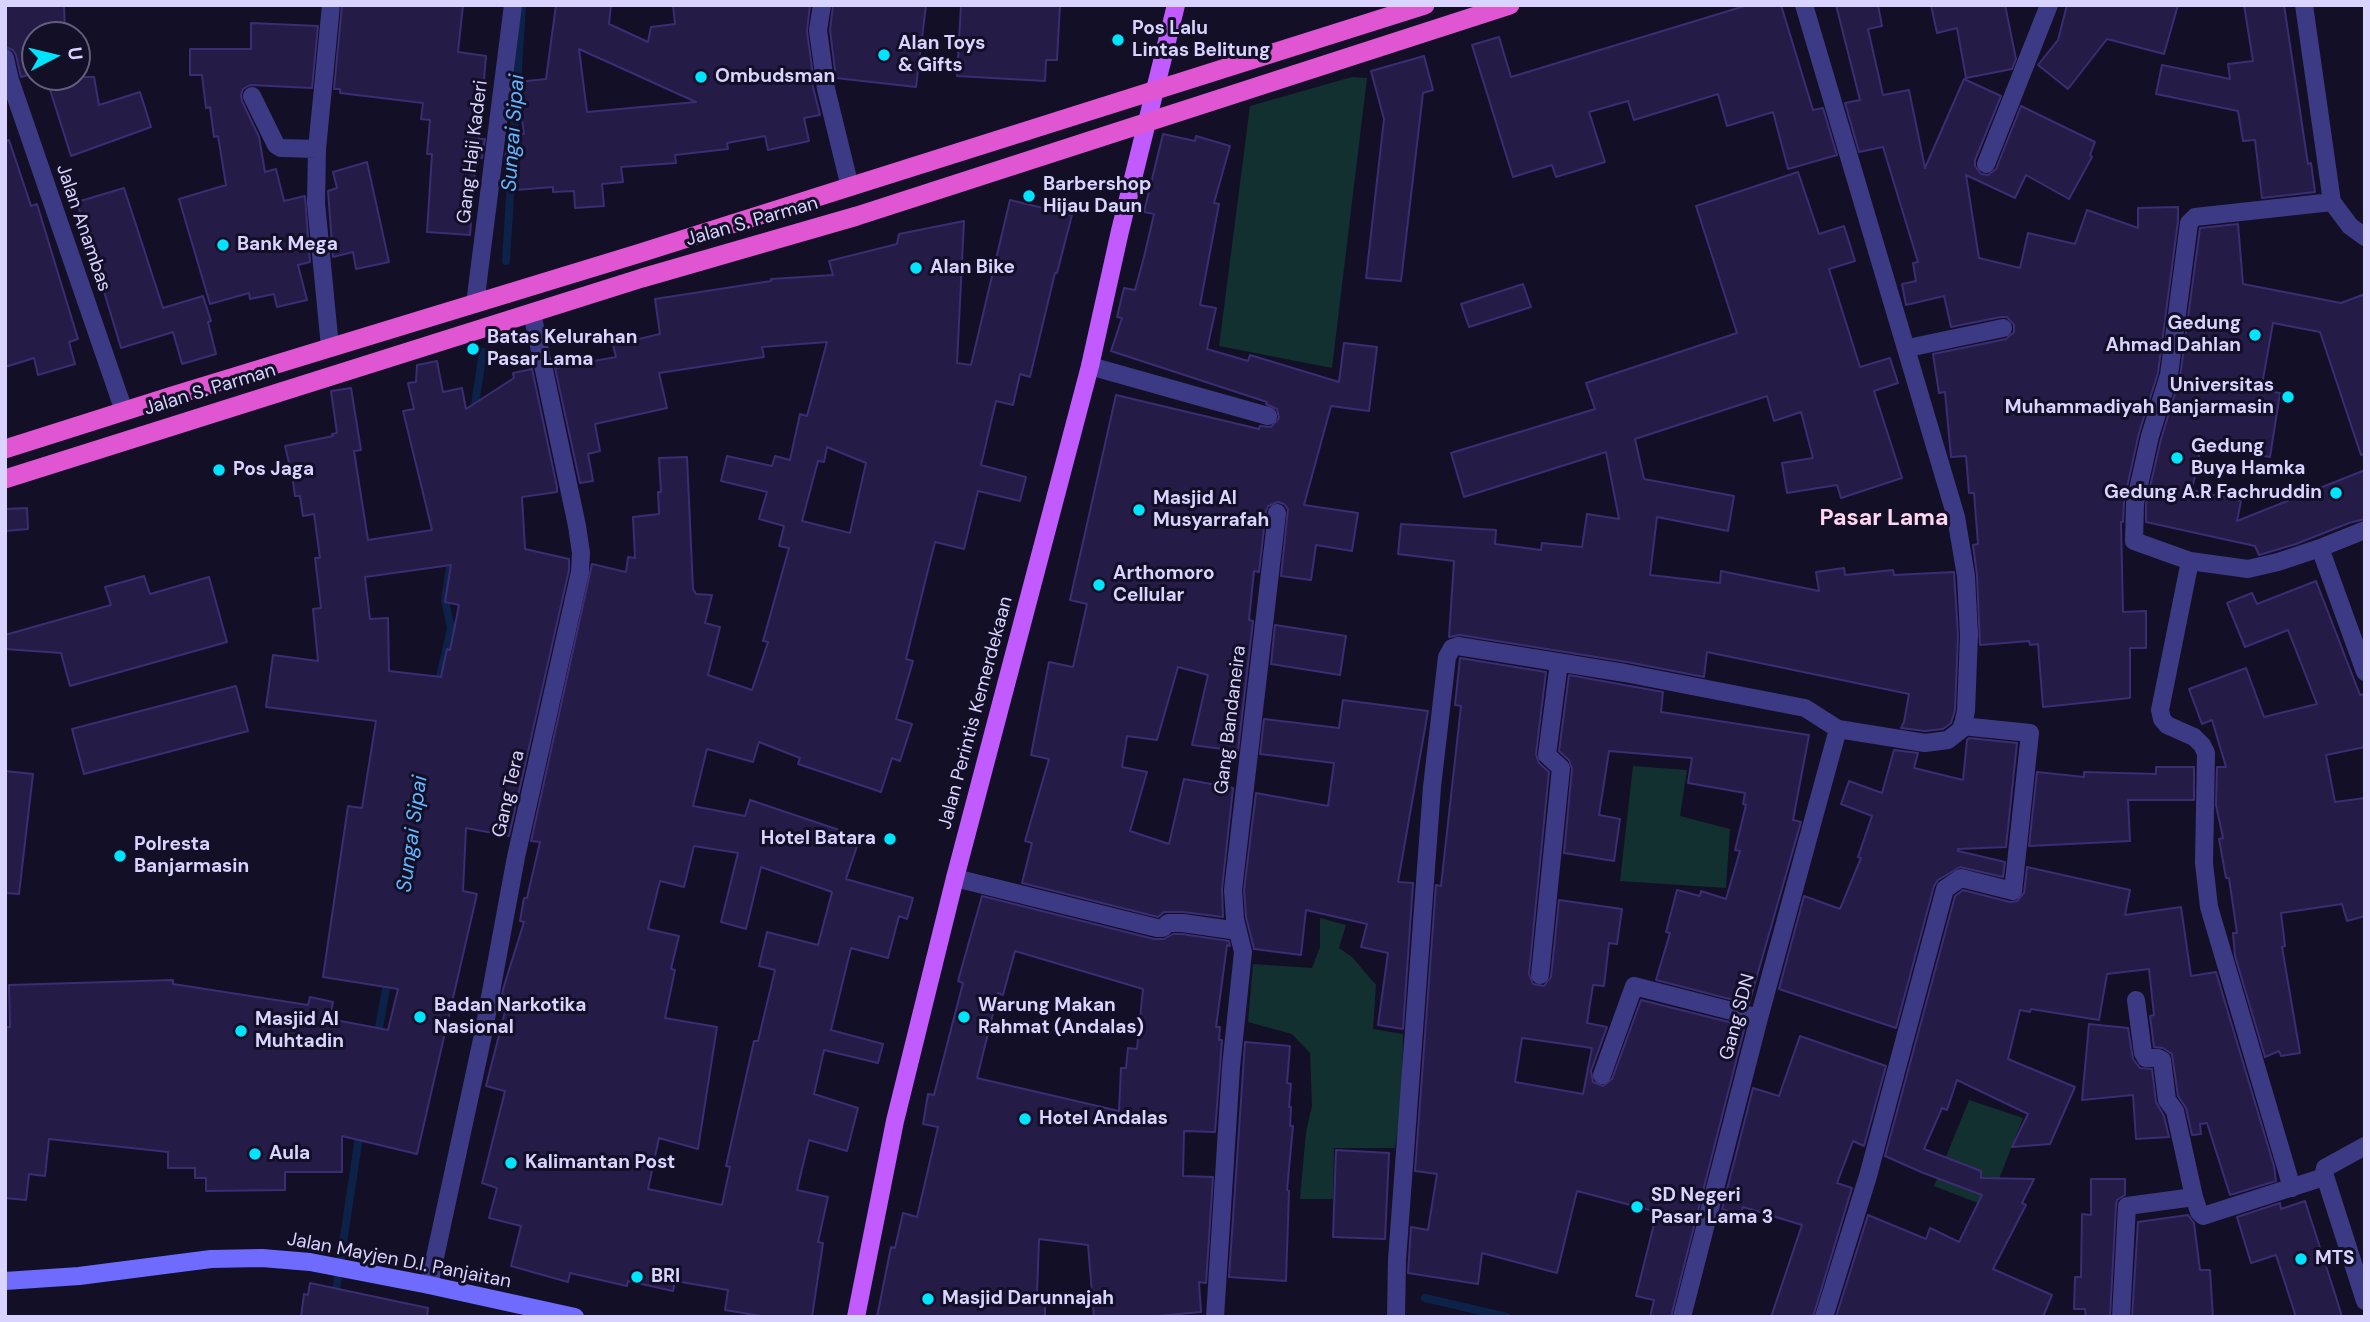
<!DOCTYPE html>
<style>
body{margin:0}
#map{position:relative;width:2370px;height:1322px;overflow:hidden;background:#130f26;font-family:"DM Sans",sans-serif}
canvas{display:block}
.frame{position:absolute;inset:0;border:7px solid #d9d4ff;pointer-events:none}
.north{position:absolute;left:21px;top:21px;width:70px;height:70px;box-sizing:border-box;background:#130f26;border:2px solid #625e7d;border-radius:50%;rotate:83deg;font-size:19px;font-weight:700;line-height:28px;text-align:center;color:#d9d4ff}
.north::after{content:'';display:block;margin:auto;width:24px;height:32px;background:#00e5ff;clip-path:polygon(50% 0,100% 100%,50% 72%,0 100%)}
</style>
<div id="map">
<canvas width="2370" height="1322"></canvas>
<div class="frame"></div>
<div class="north">U</div>
</div>
<script>
const context = document.querySelector('canvas').getContext('2d');
context.lineJoin = 'round';
function paint(path, color) { context.fillStyle = color; context.fill(path, 'evenodd'); }
const shape = rows => new Path2D(rows.map(r => 'M' + r).join(''));
function trace(path, color, width, dash) { context.strokeStyle = color; context.lineWidth = width; context.lineCap = dash ? 'butt' : 'round'; context.setLineDash(dash || []); context.stroke(path); }
function drawText(font, color, halo, rows, align = 'center') {
  context.font = font + ' "DM Sans",sans-serif'; context.lineWidth = 6; context.setLineDash([]); context.textBaseline = 'middle'; context.strokeStyle = halo; context.fillStyle = color; for (const [text, x, y, turn = 0] of rows) {
    context.save(); context.translate(x, y); context.rotate((+turn || 0) * Math.PI / 180); context.textAlign = isNaN(turn) ? turn : align; if (halo) context.strokeText(text, 0, 0); context.fillText(text, 0, 0); context.restore();
  }
}
const green = shape([
 [1352,77,1367,78,1332,368,1219,346,1250,106],
 [1633,766,1687,770,1680,816,1730,829,1726,888,1620,881],
 [1320,918,1346,925,1339,948,1352,957,1376,985,1373,1029,1403,1034,1402,1100,1395,1148,1334,1148,1333,1199,1300,1199,1306,1132,1312,1106,1310,1053,1292,1034,1248,1022,1253,964,1312,968,1320,947],
 [1969,1100,2023,1118,1988,1207,1934,1186]
]);
const stream = shape([
 [506,261,522,5],
 [474,411,483,352],
 [438,686,451,628,445,600,452,554],
 [377,1038,388,978],
 [335,1297,360,1130],
 [1425,1298,1507,1317]
]);
const building = shape([
 [5,5,64,5,65,35,35,35,35,73,21,77,16,55,13,50,5,47,5,5],
 [342,5,463,5,458,52,486,56,479,139,485,139,482,158,476,158,470,235,427,232,432,154,427,154,430,120,421,119,423,103,340,93,340,89,334,89,342,5],
 [556,5,611,5,609,24,648,42,651,27,675,24,673,5,810,5,807,31,813,75,810,75,820,115,804,118,809,141,768,150,765,136,727,143,728,149,675,155,676,163,621,167,623,182,602,184,604,206,575,208,574,191,553,192,553,187,516,190,513,161,505,160,508,136,524,134,517,82,546,79,556,5],
 [579,49,696,102,587,112,579,49],
 [833,5,926,5,916,87,836,78,830,30,833,5],
 [961,5,1060,5,1057,60,1046,60,1045,81,957,76,961,5],
 [1748,5,1781,5,1813,110,1823,108,1837,155,1788,169,1773,112,1727,126,1718,94,1634,120,1628,101,1589,112,1605,162,1556,177,1552,165,1513,177,1472,45,1499,37,1511,77,1748,5],
 [1836,5,1878,5,1882,26,1868,29,1883,95,1909,90,1925,168,1964,79,2001,96,1975,160,1975,166,1981,174,1988,175,1996,169,2021,106,2095,142,2090,155,2092,157,2069,199,2026,175,2015,198,1966,175,1979,258,2020,268,2028,233,2075,244,2087,210,2138,228,2138,208,2178,207,2178,221,2158,373,2139,433,2124,501,2123,522,2121,522,2123,612,2146,611,2146,648,2130,648,2130,698,2043,707,2038,644,2030,645,2029,641,1980,645,1977,575,1973,545,1978,544,1974,493,1969,493,1966,456,1951,457,1945,392,1939,393,1933,354,2006,339,2014,332,2014,325,2007,317,2001,317,1951,327,1944,296,1906,305,1902,284,1916,281,1913,263,1918,262,1883,147,1859,152,1845,103,1860,100,1836,5],
 [1931,5,2005,5,2016,59,2012,69,1966,78,1957,28,1937,33,1931,5],
 [2067,5,2178,5,2164,54,2107,39,2068,89,2038,65,2058,40,2067,5],
 [2244,5,2284,5,2308,164,2311,163,2315,192,2262,198,2255,140,2243,141,2238,111,2156,94,2162,65,2230,79,2228,64,2253,61,2244,5],
 [251,23,318,26,312,88,250,85,243,89,241,95,242,101,259,137,265,172,276,169,284,201,305,196,310,262,298,265,307,300,277,307,274,294,250,299,249,293,210,304,179,199,226,185,218,136,214,137,210,107,206,108,202,75,190,75,190,49,251,49,251,23],
 [1424,56,1433,90,1423,93,1401,281,1366,278,1384,119,1371,71,1424,56],
 [46,77,94,77,99,105,140,92,151,127,71,156,46,77],
 [1163,134,1195,141,1196,136,1230,146,1214,203,1219,204,1200,305,1216,308,1207,349,1248,361,1250,355,1339,382,1344,343,1377,347,1369,411,1331,406,1304,505,1358,513,1352,551,1316,545,1311,580,1281,576,1288,509,1284,504,1278,502,1268,506,1266,511,1259,572,1254,571,1249,620,1253,621,1238,751,1192,745,1208,675,1178,667,1157,740,1127,736,1122,767,1147,772,1130,831,1169,844,1184,779,1233,788,1222,889,1223,917,1183,912,1164,912,1158,917,1022,883,1032,843,1025,841,1049,759,1031,755,1049,662,1073,667,1087,604,1070,600,1116,395,1259,429,1260,426,1271,427,1279,418,1277,409,1266,404,1267,402,1111,351,1122,318,1117,317,1124,288,1135,290,1144,257,1154,214,1144,212,1163,134],
 [9,140,31,206,37,204,78,339,69,342,75,364,38,375,34,358,5,367,5,141,9,140],
 [367,162,389,262,356,269,353,252,333,257,328,191,337,188,333,172,367,162],
 [1798,172,1819,234,1844,226,1855,261,1829,269,1860,367,1890,358,1898,383,1874,391,1902,478,1841,498,1837,485,1787,493,1782,463,1813,458,1801,412,1774,421,1767,396,1635,439,1644,479,1734,496,1728,531,1657,517,1650,575,1720,583,1721,571,1819,591,1816,572,1844,568,1845,575,1893,570,1894,575,1954,572,1958,635,1955,710,1951,723,1943,729,1925,731,1901,728,1904,722,1909,694,1707,652,1704,677,1627,662,1460,635,1449,637,1454,561,1398,554,1401,524,1496,530,1495,544,1541,550,1542,543,1582,547,1587,514,1619,519,1606,452,1464,497,1451,453,1595,409,1586,383,1737,333,1696,206,1798,172],
 [124,188,163,308,203,296,211,321,208,322,216,354,182,364,173,332,121,348,77,202,124,188],
 [1010,200,1072,215,1057,273,1055,273,1030,377,1020,374,1013,405,996,401,981,465,1026,477,1020,501,978,491,964,549,935,542,906,659,913,661,896,719,912,724,900,761,892,758,881,792,798,764,800,758,759,742,753,762,707,749,693,806,745,816,750,800,860,837,846,879,913,898,907,919,899,916,888,958,851,948,831,1030,883,1044,878,1063,824,1050,814,1094,858,1108,847,1151,809,1140,797,1190,828,1197,818,1242,823,1243,812,1317,767,1317,725,1310,728,1290,675,1281,673,1291,628,1281,627,1286,570,1273,568,1282,511,1266,521,1226,489,1218,497,1188,482,1183,505,1091,486,1086,509,996,502,994,504,986,524,922,520,921,524,898,527,898,540,842,531,841,592,564,626,572,628,557,635,558,633,517,659,514,658,492,661,492,659,458,687,457,693,589,696,594,712,595,705,623,720,627,708,675,752,690,768,642,763,641,789,548,779,546,784,526,759,519,767,492,721,481,727,456,772,466,775,456,790,460,800,414,807,416,827,342,762,347,764,357,659,373,667,408,595,424,600,451,588,454,593,481,580,483,555,368,616,357,613,345,660,334,655,299,771,281,771,279,833,275,829,261,897,244,899,234,964,221,957,363,971,365,1010,200],
 [827,447,866,463,850,533,802,521,818,461,824,462,827,447],
 [694,846,738,853,721,922,746,929,761,867,832,892,818,945,767,932,759,966,775,970,758,1041,754,1041,726,1166,730,1167,722,1205,648,1189,659,1138,698,1149,717,1027,665,1018,675,970,671,969,679,936,648,929,660,881,684,887,694,846],
 [2238,224,2243,284,2341,303,2365,294,2365,454,2361,455,2320,332,2273,323,2261,390,2280,393,2270,457,2201,446,2192,490,2241,501,2237,521,2365,470,2365,519,2349,523,2296,544,2259,555,2255,546,2146,522,2146,504,2161,439,2180,377,2200,228,2238,224],
 [1523,284,1531,307,1469,327,1461,304,1523,284],
 [437,361,443,392,462,388,466,409,514,378,513,373,532,369,557,487,557,492,522,497,525,549,569,559,569,570,509,836,466,828,463,891,477,894,417,1154,342,1136,342,1172,285,1172,285,1190,206,1191,206,1178,195,1178,195,1168,168,1168,168,1152,49,1139,45,1176,29,1174,26,1200,5,1198,5,1027,10,1027,9,985,173,980,173,984,308,1005,310,997,333,1002,330,1019,388,1030,398,989,323,977,348,806,362,808,376,721,266,707,273,655,318,661,313,609,321,608,315,558,320,558,314,514,303,516,300,496,295,496,291,467,290,467,285,446,333,436,332,434,337,433,331,391,351,388,361,450,354,451,368,540,432,530,403,411,414,409,408,383,416,382,417,365,437,361],
 [451,565,445,602,459,605,450,650,447,649,441,677,389,671,388,618,370,619,365,577,451,565],
 [27,508,28,529,5,531,5,509,27,508],
 [144,576,150,594,209,577,227,642,70,686,61,653,5,649,5,635,111,605,105,587,144,576],
 [2316,581,2360,695,2365,694,2365,747,2326,755,2335,802,2365,798,2365,916,2347,921,2342,904,2281,913,2285,946,2282,947,2300,1053,2281,1056,2279,1051,2265,1057,2235,956,2233,933,2237,933,2229,878,2226,878,2219,839,2223,838,2216,805,2217,767,2226,767,2212,720,2202,724,2189,689,2246,668,2264,717,2317,704,2288,630,2245,647,2227,603,2252,593,2257,604,2316,581],
 [1275,625,1346,636,1340,675,1271,664,1275,625],
 [1460,658,1546,672,1536,754,1539,763,1549,772,1529,974,1533,984,1544,986,1551,977,1559,900,1622,909,1617,944,1609,943,1604,986,1593,985,1587,1023,1607,1027,1591,1071,1593,1082,1603,1086,1612,1079,1641,1000,1745,1026,1671,1317,1650,1317,1654,1300,1636,1296,1657,1212,1577,1191,1557,1273,1482,1253,1478,1284,1408,1273,1411,1227,1428,1230,1437,1174,1415,1171,1436,885,1441,886,1461,706,1455,705,1460,658],
 [1522,1038,1592,1048,1583,1094,1515,1082,1522,1038],
 [1569,675,1663,692,1661,712,1809,735,1793,820,1801,822,1749,1004,1656,980,1670,933,1666,932,1677,890,1700,896,1701,891,1726,899,1740,851,1735,850,1746,805,1743,804,1745,793,1688,783,1692,758,1609,751,1599,815,1620,819,1614,861,1564,853,1572,769,1569,760,1559,751,1569,675],
 [236,686,248,731,84,774,72,729,236,686],
 [1343,700,1428,711,1398,882,1413,883,1403,1029,1378,1025,1388,953,1361,947,1367,924,1306,910,1301,955,1254,949,1246,917,1244,890,1256,793,1328,806,1334,763,1260,754,1264,719,1339,728,1343,700],
 [1969,738,2017,743,2006,847,1958,849,1958,851,2005,862,2003,877,1960,867,1938,880,1934,886,1896,1028,1779,989,1804,896,1840,909,1861,858,1858,857,1872,816,1841,804,1849,781,1882,793,1894,750,1918,753,1914,768,1963,780,1967,740,1969,738],
 [2156,767,2194,767,2194,800,2128,800,2130,841,2029,846,2037,772,2084,777,2084,772,2156,774,2156,767],
 [5,771,33,774,19,894,5,893,5,771],
 [2027,867,2130,890,2125,915,2181,907,2191,976,2216,972,2274,1166,2276,1181,2230,1195,2207,1123,2200,1124,2201,1134,2192,1135,2186,1108,2178,1096,2172,1054,2163,1048,2154,1047,2150,1016,2154,1015,2149,969,2107,974,2099,1020,2031,1009,2030,1012,2020,1010,2008,1059,2075,1087,2050,1144,2012,1147,2028,1114,1957,1080,1947,1110,1942,1108,1924,1149,1981,1171,1981,1178,2034,1179,2022,1203,2026,1205,1993,1269,2052,1295,2043,1317,1836,1317,1868,1215,1926,1239,1930,1228,1959,1242,1982,1195,1921,1172,1885,1156,1955,896,1963,890,2010,902,2017,901,2024,893,2027,867],
 [982,896,1154,939,1164,939,1173,934,1182,934,1229,941,1230,946,1227,945,1216,1027,1220,1027,1219,1040,1222,1040,1215,1132,1184,1131,1183,1176,1213,1177,1206,1283,1199,1282,1201,1312,1146,1317,1094,1317,1088,1245,1039,1239,1037,1293,1045,1293,1045,1317,877,1317,891,1247,895,1248,903,1213,917,1217,938,1127,923,1124,928,1094,934,1095,963,983,958,981,982,896],
 [1015,951,1143,989,1137,1049,1128,1048,1126,1068,1121,1068,1119,1111,977,1078,998,993,1003,995,1015,951],
 [2089,1024,2128,1028,2133,1059,2140,1068,2152,1069,2156,1102,2164,1116,2169,1137,2136,1139,2133,1095,2082,1100,2089,1024],
 [1800,1036,1886,1066,1864,1146,1853,1141,1837,1183,1852,1188,1813,1317,1771,1317,1802,1225,1743,1207,1740,1215,1722,1209,1753,1088,1779,1096,1800,1036],
 [1245,1042,1290,1046,1287,1083,1291,1084,1289,1107,1291,1107,1290,1126,1293,1126,1287,1190,1289,1191,1286,1281,1229,1277,1245,1042],
 [1336,1150,1389,1153,1385,1239,1333,1237,1336,1150],
 [2091,1179,2125,1179,2125,1195,2117,1200,2116,1205,2110,1317,2086,1317,2085,1309,2074,1309,2075,1277,2081,1277,2082,1214,2091,1215,2091,1179],
 [2305,1201,2335,1294,2342,1317,2296,1317,2276,1255,2251,1263,2237,1217,2280,1203,2281,1209,2305,1201],
 [2188,1215,2194,1223,2200,1270,2210,1270,2213,1317,2132,1317,2138,1222,2188,1215],
 [310,1283,428,1308,427,1317,301,1317,304,1294,308,1295,310,1283]
]);
const minor = shape([
 [822,5,818,30,826,89,850,187],
 [2304,5,2332,202,2350,226,2365,237],
 [5,58,10,80,124,411],
 [252,96,276,145,281,148,317,149],
 [1986,164,2049,5],
 [475,304,513,5],
 [330,347,316,203,317,149,331,5],
 [1908,348,2003,328],
 [1090,366,1268,416],
 [2320,548,2365,672],
 [2190,561,2134,541,2135,503,2150,436,2169,375,2189,223,2195,217,2332,202],
 [955,878,1157,928,1163,928,1168,923,1183,923,1238,931],
 [1540,975,1561,768,1547,755,1559,663],
 [2136,1000,2143,1053,2146,1058,2158,1058,2162,1060,2167,1100,2175,1111,2194,1197,2199,1212,2203,1216,2324,1177],
 [1602,1075,1634,986,1759,1018],
 [2365,1146,2325,1168,2324,1173,2365,1301],
 [2292,1188,2209,907,2204,863,2206,753,2202,745,2194,737,2167,725,2162,719,2160,710,2190,561,2248,569,2278,562,2320,548,2365,530],
 [429,1285,483,1035,516,857,580,572,581,553,577,526,532,313],
 [1215,1317,1231,1067,1243,952,1235,919,1233,890,1277,513],
 [1396,1317,1397,1260,1432,787,1447,657,1452,648,1458,646,1625,673,1805,708,1838,729,1925,743,1948,740,1962,729,1966,711,1969,635,1966,576,1956,517,1804,5],
 [1682,1317,1759,1018,1838,729],
 [1824,1317,1868,1176,1945,889,1961,878,2013,891,2030,733,1962,726],
 [2121,1317,2127,1206,2194,1197]
]);
const secondary = shape([
 [5,1281,79,1276,211,1259,262,1258,310,1262,429,1285,575,1317]
]);
const primary = shape([
 [856,1317,895,1121,955,878,1090,366,1120,231,1176,5]
]);
const trunk = shape([
 [5,449,172,396,637,254,1425,5],
 [5,479,642,278,857,216,1510,5]
]);
const markers = [
 [1118,40,7,"#00e5ff"],
 [884,55,7,"#00e5ff"],
 [701,77,7,"#00e5ff"],
 [1029,196,7,"#00e5ff"],
 [223,245,7,"#00e5ff"],
 [916,268,7,"#00e5ff"],
 [2255,335,7,"#00e5ff"],
 [473,349,7,"#00e5ff"],
 [2288,397,7,"#00e5ff"],
 [2177,458,7,"#00e5ff"],
 [219,470,7,"#00e5ff"],
 [2336,493,7,"#00e5ff"],
 [1139,510,7,"#00e5ff"],
 [1099,585,7,"#00e5ff"],
 [890,839,7,"#00e5ff"],
 [120,856,7,"#00e5ff"],
 [420,1017,7,"#00e5ff"],
 [964,1017,7,"#00e5ff"],
 [241,1031,7,"#00e5ff"],
 [1025,1119,7,"#00e5ff"],
 [255,1154,7,"#00e5ff"],
 [511,1163,7,"#00e5ff"],
 [1637,1207,7,"#00e5ff"],
 [2301,1259,7,"#00e5ff"],
 [637,1277,7,"#00e5ff"],
 [928,1299,7,"#00e5ff"]
];
const poiNames = [
 ["Pos Lalu",1132,29],
 ["Lintas Belitung",1132,51],
 ["Alan Toys",898,44],
 ["& Gifts",898,66],
 ["Ombudsman",715,77],
 ["Barbershop",1043,185],
 ["Hijau Daun",1043,207],
 ["Bank Mega",237,245],
 ["Alan Bike",930,268],
 ["Gedung",2241,324,"right"],
 ["Ahmad Dahlan",2241,346,"right"],
 ["Batas Kelurahan",487,338],
 ["Pasar Lama",487,360],
 ["Universitas",2274,386,"right"],
 ["Muhammadiyah Banjarmasin",2274,408,"right"],
 ["Gedung",2191,447],
 ["Buya Hamka",2191,469],
 ["Pos Jaga",233,470],
 ["Gedung A.R Fachruddin",2322,493,"right"],
 ["Masjid Al",1153,499],
 ["Musyarrafah",1153,521],
 ["Arthomoro",1113,574],
 ["Cellular",1113,596],
 ["Hotel Batara",876,839,"right"],
 ["Polresta",134,845],
 ["Banjarmasin",134,867],
 ["Badan Narkotika",434,1006],
 ["Nasional",434,1028],
 ["Warung Makan",978,1006],
 ["Rahmat (Andalas)",978,1028],
 ["Masjid Al",255,1020],
 ["Muhtadin",255,1042],
 ["Hotel Andalas",1039,1119],
 ["Aula",269,1154],
 ["Kalimantan Post",525,1163],
 ["SD Negeri",1651,1196],
 ["Pasar Lama 3",1651,1218],
 ["MTS",2315,1259],
 ["BRI",651,1277],
 ["Masjid Darunnajah",942,1299]
];
const streetNames = [
 ["Gang Haji Kaderi",473,152,-83],
 ["Jalan S. Parman",752,222,-16],
 ["Jalan Anambas",83,228,71],
 ["Jalan S. Parman",210,390,-17],
 ["Jalan Perintis Kemerdekaan",976,713,-75],
 ["Gang Bandaneira",1231,720,-83],
 ["Gang Tera",509,794,-77],
 ["Gang SDN",1738,1017,-75],
 ["Jalan Mayjen D.I. Panjaitan",399,1261,11]
];
const waterNames = [
 ["Sungai Sipai",514,133,-86],
 ["Sungai Sipai",413,834,-82]
];
const quarterNames = [
 ["Pasar Lama",1884,519]
];
paint(green, '#12302f');
trace(stream, '#0c2248', 8);
paint(building, '#241b47');
trace(building, '#3b2d73', 2);
trace(minor, '#3d3a85', 18);
trace(secondary, '#6f6bff', 18);
trace(primary, '#c25bff', 18);
trace(trunk, '#e055d1', 19);
for (const [x, y, r, color] of markers) { const dot = new Path2D(); dot.arc(x, y, r, 0, 2 * Math.PI); context.fillStyle = color; context.fill(dot); trace(dot, '#130f26', 2.5); }
drawText('bold 19px', '#d9d4ff', '#130f26', poiNames, 'left');
drawText('19px', '#d9d4ff', '#130f26', streetNames);
drawText('italic 21px', '#62b6ff', '#130f26', waterNames);
drawText('bold 23px', '#ffd6f0', '#130f26', quarterNames);
</script>
